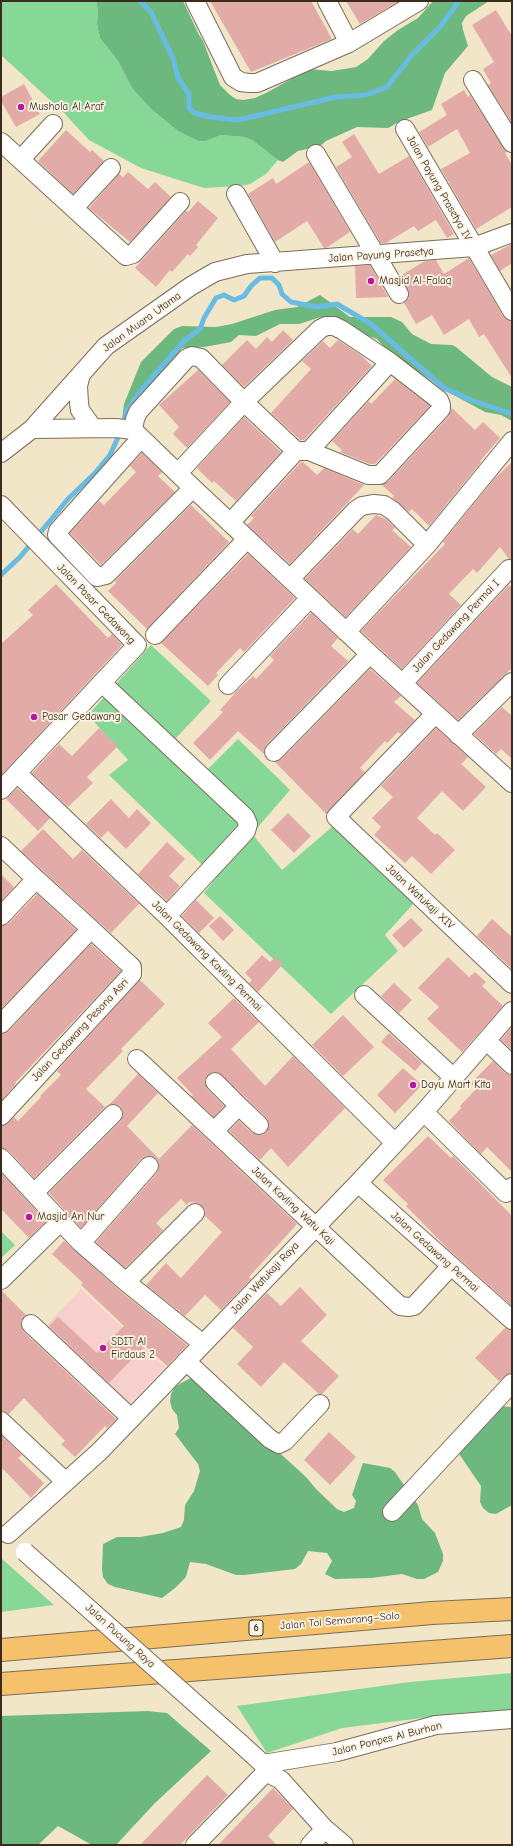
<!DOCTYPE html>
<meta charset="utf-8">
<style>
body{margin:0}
#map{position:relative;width:513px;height:1846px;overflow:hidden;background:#f2e6c9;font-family:"Comic Neue",sans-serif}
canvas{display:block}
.frame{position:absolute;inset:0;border:2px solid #3b2a1e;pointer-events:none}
</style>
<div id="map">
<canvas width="513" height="1846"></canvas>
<div class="frame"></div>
</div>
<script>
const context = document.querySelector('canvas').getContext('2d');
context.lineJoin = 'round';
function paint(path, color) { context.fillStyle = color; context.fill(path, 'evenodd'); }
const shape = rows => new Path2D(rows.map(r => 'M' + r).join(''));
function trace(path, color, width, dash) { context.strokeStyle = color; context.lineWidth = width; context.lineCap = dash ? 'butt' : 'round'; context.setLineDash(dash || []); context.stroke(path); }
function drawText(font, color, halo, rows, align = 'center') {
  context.font = font + ' "Comic Neue",sans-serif'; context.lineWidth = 3.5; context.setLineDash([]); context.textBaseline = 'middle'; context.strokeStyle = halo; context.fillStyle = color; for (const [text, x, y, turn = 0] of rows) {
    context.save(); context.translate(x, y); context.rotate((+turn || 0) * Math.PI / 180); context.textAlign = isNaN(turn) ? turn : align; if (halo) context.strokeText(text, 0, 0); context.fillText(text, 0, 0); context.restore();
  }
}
const built = shape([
 [81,1289,165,1367,125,1409,42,1330]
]);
const green = shape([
 [1,1,96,1,98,10,97,24,100,38,118,61,132,88,151,109,178,131,198,141,206,141,221,135,244,137,252,140,278,160,266,174,250,184,240,186,204,188,141,168,89,140,63,112,1,55],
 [151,645,211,701,176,738,206,771,238,739,290,790,252,834,282,870,333,826,415,902,385,935,398,951,331,1014,204,893,216,878,109,775,128,760,88,715],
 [1,1231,15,1245,1,1258],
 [1,1559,2,1559,54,1605,1,1612],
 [512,1673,512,1710,462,1713,342,1728,267,1753,237,1706,410,1682]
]);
const forest = shape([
 [96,1,183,1,199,35,203,41,220,85,230,95,236,99,243,100,255,98,268,92,309,69,332,71,356,67,368,59,384,41,398,30,418,18,433,1,489,1,466,16,462,23,463,30,468,46,445,73,432,110,401,121,388,128,357,127,326,141,320,146,298,151,283,162,278,160,252,140,244,137,221,135,206,141,198,141,178,131,151,109,132,88,118,61,100,38,97,24,98,10],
 [320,295,350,317,391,317,402,322,412,334,431,344,452,345,456,347,492,377,512,387,512,421,501,415,485,412,446,391,385,348,377,339,362,334,351,326,321,317,299,324,280,324,256,336,239,335,231,342,204,347,182,348,135,411,122,420,124,404,141,362,174,329,182,326,216,327,232,324,275,310,297,307],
 [195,1376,306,1477,316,1489,337,1509,344,1512,354,1508,356,1501,352,1495,363,1463,390,1468,395,1472,418,1505,422,1519,435,1533,443,1554,443,1561,438,1572,424,1579,417,1579,402,1574,371,1578,335,1579,325,1574,332,1561,327,1553,308,1551,301,1564,295,1569,244,1575,236,1575,206,1564,190,1562,186,1577,175,1588,162,1598,115,1587,108,1584,103,1577,102,1569,103,1544,117,1537,140,1537,163,1533,181,1527,184,1520,185,1505,194,1491,200,1471,198,1464,175,1434,179,1428,177,1415,172,1409,170,1401,171,1394,175,1387,181,1383],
 [500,1406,512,1407,512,1505,496,1514,489,1513,483,1508,480,1502,481,1486,457,1451],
 [147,1711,167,1713,211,1751,155,1803,116,1845,92,1845,58,1826,38,1845,1,1845,1,1716]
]);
const stream = shape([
 [140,1,151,12,173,58,178,78,189,94,189,108,195,113,210,117,238,120,336,97,366,95,387,87,412,55,440,27,459,1],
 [123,426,127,410,143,388,185,340,200,329,204,318,216,298,224,295,234,300,244,296,251,286,260,278,272,278,279,285,282,294,291,302,317,307,337,304,371,324,444,388,471,400,512,414],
 [1,575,20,557,68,499,95,473,110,455,120,433]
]);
const building = shape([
 [210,1,311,1,332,39,251,72],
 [346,1,399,1,360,24],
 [496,10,512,36,512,123,488,85,491,83,483,69,494,62,472,25],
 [24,84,40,114,16,127,1,101,1,97],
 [464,90,468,97,470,95,507,152,505,153,512,165,512,207,476,229,441,169,470,153,457,129,428,147,419,132,447,115,441,104],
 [66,130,90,152,92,150,104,161,73,194,38,161],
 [354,134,379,174,409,156,454,234,447,238,436,220,418,231,414,226,386,243,381,243,336,167,352,157,342,142],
 [309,162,350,232,326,248,324,248,307,221,275,242,248,194,273,178,276,184],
 [128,172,148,189,155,182,171,197,130,242,89,208,119,174,123,177],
 [198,201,218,218,196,245,198,247,190,256,188,254,172,272,170,270,156,287,135,268,186,211,188,212],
 [512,244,512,263,500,271,491,255],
 [469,258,503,316,512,321,512,378,484,334,479,337,469,319,444,335,432,315,416,324,404,303,408,299,409,293,400,276,425,261,436,260,444,274],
 [370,265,388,297,356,298,355,266],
 [283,330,293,340,244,387,222,365,247,340,256,349,267,337,272,342],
 [338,340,362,356,372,366,304,440,300,440,271,413,311,369,302,361,323,341,330,348],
 [198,370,230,402,187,448,173,434,179,427,159,405],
 [395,379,430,406,375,464,370,464,340,452,342,450,332,441,369,401,371,404],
 [452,408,475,430,483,422,500,438,480,461,481,462,429,526,412,509,409,512,392,498,394,496,382,485,388,482,449,416],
 [244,417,281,452,236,501,214,481,212,483,197,468],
 [142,453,162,472,158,476,175,492,101,565,70,533,99,501,104,505,136,472,130,466],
 [301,462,303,462,317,475,324,468,364,485,290,564,247,525,254,518,251,516],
 [512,462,512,559,509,559,500,547,477,573,473,569,449,594,461,605,402,669,361,631,445,544,443,542,496,477],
 [191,505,229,542,147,629,108,591,116,583,115,581],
 [376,515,386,519,395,528,392,530,411,547,346,617,305,579,353,529,358,534],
 [248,554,295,598,244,652,240,648,216,673,218,675,208,686,161,643],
 [56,584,108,638,112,634,122,645,1,775,1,644,33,615,28,610],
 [509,585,512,588,512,668,458,720,417,683],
 [311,613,338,638,331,646,348,661,266,745,264,754,238,731,210,760,193,743,223,712,220,710,237,691,253,676,256,679,274,660,270,656],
 [370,669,401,696,394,702,415,720,401,734,398,732,387,743,385,741,360,768,365,772,326,814,275,762,282,759],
 [502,707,512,716,512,759,501,749,496,754,474,734],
 [99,728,118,746,87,777,93,783,68,807,32,773,59,744,72,756],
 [436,728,468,757,461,764,486,787,463,811,442,791,417,818,435,835,437,833,455,850,431,874,412,856,405,863,374,835,381,827,372,818,393,797,381,786],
 [17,788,50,818,38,831,6,799],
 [111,799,129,818,137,809,151,823,126,849,108,831,101,838,86,824],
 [288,813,311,836,294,853,271,830],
 [43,829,73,859,82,850,139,904,111,933,21,851],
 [167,842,185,859,169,876,180,886,167,901,138,874],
 [1,874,14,887,1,901],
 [37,894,76,930,1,1009,1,926,9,923],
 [196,900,214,918,199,933,182,916],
 [220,916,234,930,223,941,209,926],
 [411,918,423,930,404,948,392,935],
 [492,919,512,937,512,969,477,936],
 [91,944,121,971,15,1083,16,1084,1,1101,1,1034,9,1031],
 [262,955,270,962,275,957,283,964,258,992,249,983,252,980,245,973],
 [448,957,469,977,475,972,486,982,482,986,503,1006,462,1052,427,1019,439,1007,418,988],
 [140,980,165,1004,121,1049,123,1051,86,1089,105,1107,34,1178,9,1151,1,1148,1,1126,8,1123,14,1117,18,1121,41,1097,40,1096,61,1075,57,1071],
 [394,983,412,1000,399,1013,381,996],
 [234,998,259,1022,231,1049,265,1086,293,1056,345,1108,288,1167,271,1148,260,1160,229,1131,239,1121,252,1133,262,1135,267,1132,269,1122,266,1117,222,1075,217,1072,212,1072,205,1080,207,1089,224,1106,214,1117,191,1096,193,1095,177,1078,222,1037,208,1023],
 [343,1015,374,1047,343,1076,312,1045],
 [512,1027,512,1050,501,1040],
 [389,1033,422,1063,415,1071,381,1042],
 [493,1061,505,1073,512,1075,512,1172,487,1147,481,1154,449,1121,461,1108,460,1106,476,1089,471,1083],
 [403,1068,422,1085,395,1113,377,1095],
 [138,1074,158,1093,127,1126,159,1159,192,1125,297,1224,249,1277,251,1279,221,1310,205,1295,185,1316,146,1285,166,1263,181,1278,222,1232,205,1216,205,1210,198,1203,189,1202,187,1205,181,1199,156,1223,163,1230,125,1268,96,1242,157,1173,159,1163,156,1158,146,1156,141,1159,81,1228,49,1193,121,1121,123,1116,121,1107,115,1104,109,1105],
 [428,1136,451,1158,453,1156,512,1216,512,1306,446,1247,406,1206,408,1204,383,1180],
 [1,1173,46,1221,29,1238,1,1209],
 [64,1241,119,1290,187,1345,167,1366,145,1346,109,1383,49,1326,58,1317,97,1353,124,1326,81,1285,83,1283,52,1254],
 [300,1287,327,1315,301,1341,339,1376,322,1394,319,1394,284,1362,261,1387,237,1364,253,1347,233,1328,267,1293,281,1306],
 [1,1290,26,1315,21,1322,24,1332,116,1419,107,1428,105,1426,75,1457,61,1444,65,1441,24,1398,9,1414,1,1411],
 [505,1328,512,1330,512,1372,499,1381,475,1358],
 [329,1432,356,1457,330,1485,304,1460],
 [1,1435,22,1455,18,1458,44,1483,31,1498,1,1467],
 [207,1775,228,1795,180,1845,140,1845],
 [273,1788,293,1809,268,1836,277,1845,218,1845]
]);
const minor = shape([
 [195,1,233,77,241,82,249,83,257,83,349,43,419,1],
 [327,1,349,43],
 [473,80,512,143],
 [405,129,512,311],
 [1,142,126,256,133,254,180,202],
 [316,154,399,294],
 [21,159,53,124],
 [236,194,275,263],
 [74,208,111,168],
 [326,326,334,326,342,330,390,362,439,400,441,405,441,409,380,475,368,475,309,451,296,451,244,402,320,329,326,326],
 [81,374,78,386,79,403,80,410,93,428],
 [32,429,116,428,133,430,193,488,370,654,512,783],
 [133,430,135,419,138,412,187,358,192,356,201,358,244,402,178,473],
 [141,438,58,531,57,535,97,577,106,575,193,488],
 [309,451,390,362],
 [1,453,32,429,106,346,191,286,215,272,247,264,474,247,512,233],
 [1,505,137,645,1,790],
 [230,523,296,451],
 [290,579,356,510,362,506,373,504,384,505,393,511,427,545],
 [346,632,427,545,512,441],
 [155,635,247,539],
 [403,683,509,569],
 [103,684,245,817,248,824,246,831,167,916],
 [228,685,310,598],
 [435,714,336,817,512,984],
 [458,735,512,682],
 [274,752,370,654],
 [17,773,167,916,395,1143],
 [1,846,36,879,1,916],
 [364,995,454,1078],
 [1,1024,91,929,36,879],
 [487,1041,512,1065],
 [137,1059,400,1306,409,1307,414,1306,451,1266],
 [239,1106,259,1125],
 [424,1112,506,1193,512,1187],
 [1,1116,132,974,132,967,91,929],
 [214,1131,239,1106,215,1082],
 [1,1158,80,1242,126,1282,203,1344],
 [358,1183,512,1320],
 [34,1193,113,1114],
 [80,1242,82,1242,149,1166],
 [1,1280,60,1222],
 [126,1282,195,1213],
 [31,1324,131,1418],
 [186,1361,270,1439,279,1444,285,1441,320,1404],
 [1,1421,66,1482],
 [392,1512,512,1383],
 [8,1534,100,1451,358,1183,424,1112,512,1011],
 [240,1743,263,1764,266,1772,281,1780,325,1829,344,1845],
 [263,1764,337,1752,436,1725,512,1719],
 [195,1845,266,1772],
 [310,1845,325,1829]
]);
const highway = shape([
 [1,1650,432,1613,512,1609],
 [1,1684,512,1646]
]);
const minorBridge = shape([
 [25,1552,240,1743]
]);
const markers = [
 [21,107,4,"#b5179e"],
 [371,281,4,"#b5179e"],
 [34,717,4,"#b5179e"],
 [413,1085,4,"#b5179e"],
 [29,1217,4,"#b5179e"],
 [103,1348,4,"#b5179e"]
];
const shields = [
 [256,1628,14]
];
const shieldNames = [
 ["6",256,1628]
];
const poiNames = [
 ["Mushola Al Araf",29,107],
 ["Masjid Al-Falaq",379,281],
 ["Pasar Gedawang",42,717],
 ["Dayu Mart Kita",421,1085],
 ["Masjid An Nur",37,1217],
 ["SDIT Al",111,1342],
 ["Firdaus 2",111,1355]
];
const streetNames = [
 ["Jalan Payung Prasetya IV",439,188,60],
 ["Jalan Payung Prasetya",381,255,-4],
 ["Jalan Muara Utama",142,322,-36],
 ["Jalan Pasar Gedawang",96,604,46],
 ["Jalan Gedawang Permai I",456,626,-47],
 ["Jalan Watukaji XIV",420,897,43],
 ["Jalan Gedawang Kavling Permai",207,956,45],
 ["Jalan Gedawang Pesona Asri",80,1030,-47],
 ["Jalan Kavling Watu Kaji",293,1206,43],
 ["Jalan Gedawang Permai",435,1252,42],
 ["Jalan Watukaji Raya",265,1278,-47],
 ["Jalan Tol Semarang–Solo",340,1621,-5],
 ["Jalan Pucung Raya",120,1636,42],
 ["Jalan Ponpes Al Burhan",387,1739,-14]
];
paint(built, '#f7d0cd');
paint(green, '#87d796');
paint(forest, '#6db87f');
trace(stream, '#68bce4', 5);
paint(building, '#e3aba8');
trace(minor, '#7b6c5a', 20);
trace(highway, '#7b6c5a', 24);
trace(minor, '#fff', 18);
trace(highway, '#f5c16b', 22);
trace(minorBridge, '#7b6c5a', 20, []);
trace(minorBridge, '#fff', 18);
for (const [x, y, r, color] of markers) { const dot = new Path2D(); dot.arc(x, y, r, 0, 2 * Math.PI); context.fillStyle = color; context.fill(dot); trace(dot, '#fcf5e5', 1.5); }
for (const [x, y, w] of shields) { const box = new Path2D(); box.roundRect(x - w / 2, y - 8, w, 16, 3); context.fillStyle = '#fcf5e5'; context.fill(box); trace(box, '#3b2a1e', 1); }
drawText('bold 10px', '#3b2a1e', null, shieldNames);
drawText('11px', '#3b2a1e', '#fcf5e5', poiNames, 'left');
drawText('11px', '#3b2a1e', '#fcf5e5', streetNames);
</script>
